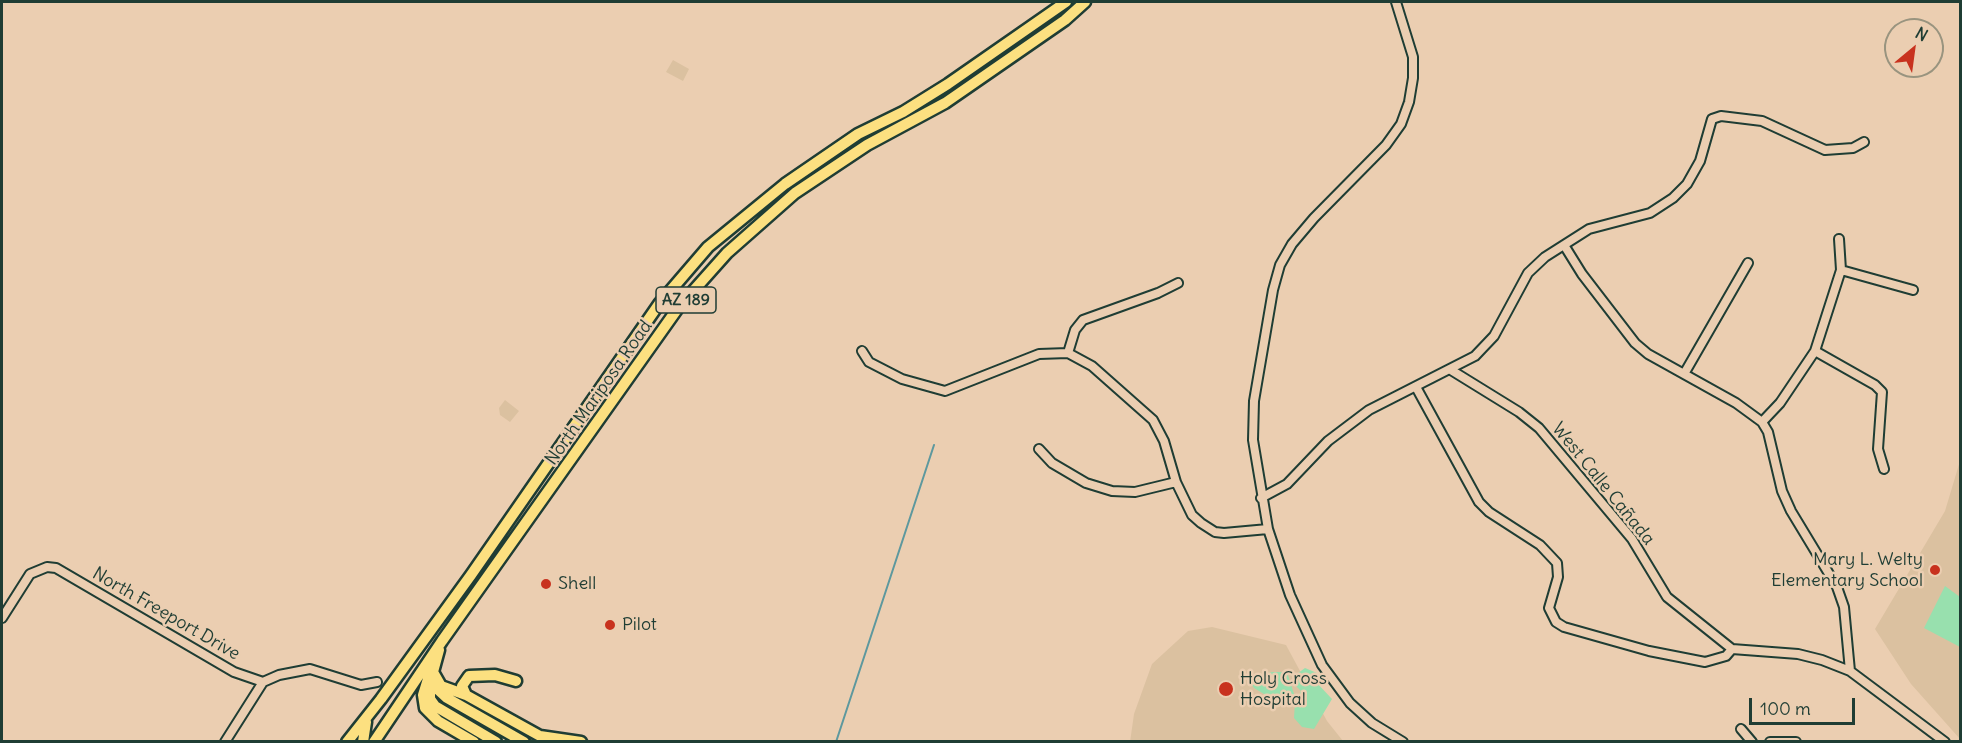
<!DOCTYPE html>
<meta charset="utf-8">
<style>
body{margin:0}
#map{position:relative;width:1962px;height:743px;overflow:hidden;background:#ebceb1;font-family:Delius,sans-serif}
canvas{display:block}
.frame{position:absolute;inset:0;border:3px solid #1f3d34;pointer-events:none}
.north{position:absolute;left:1884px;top:18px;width:60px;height:60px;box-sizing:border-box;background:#ebceb1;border:2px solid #99947f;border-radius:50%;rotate:29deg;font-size:16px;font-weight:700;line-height:24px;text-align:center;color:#1f3d34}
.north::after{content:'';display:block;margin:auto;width:21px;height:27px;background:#c8321e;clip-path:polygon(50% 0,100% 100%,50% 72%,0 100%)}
.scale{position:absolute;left:1749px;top:698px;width:106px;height:27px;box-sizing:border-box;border:3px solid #1f3d34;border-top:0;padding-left:8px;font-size:18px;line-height:21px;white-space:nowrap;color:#1f3d34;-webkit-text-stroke:4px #ebceb1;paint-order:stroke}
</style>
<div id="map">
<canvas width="1962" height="743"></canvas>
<div class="frame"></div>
<div class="north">N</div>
<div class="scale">100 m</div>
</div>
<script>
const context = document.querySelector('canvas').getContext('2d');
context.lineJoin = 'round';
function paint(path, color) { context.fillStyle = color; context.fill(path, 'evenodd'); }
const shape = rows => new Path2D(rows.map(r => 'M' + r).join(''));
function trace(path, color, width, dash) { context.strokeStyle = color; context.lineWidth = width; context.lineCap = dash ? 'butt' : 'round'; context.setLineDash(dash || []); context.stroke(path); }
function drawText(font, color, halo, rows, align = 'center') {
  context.font = font + ' Delius,sans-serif'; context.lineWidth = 5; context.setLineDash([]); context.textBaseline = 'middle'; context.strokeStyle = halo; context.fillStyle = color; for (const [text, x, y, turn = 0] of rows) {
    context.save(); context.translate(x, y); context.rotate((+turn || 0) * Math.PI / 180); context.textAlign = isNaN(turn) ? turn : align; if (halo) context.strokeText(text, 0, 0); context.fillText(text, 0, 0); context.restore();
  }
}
const built = shape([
 [673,60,689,69,683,81,666,72],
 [505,400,519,411,510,422,500,415,499,408],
 [1960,461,1960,739,1911,684,1875,629,1945,511],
 [1212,627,1286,645,1327,721,1343,741,1130,742,1134,714,1152,664,1188,631]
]);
const green = shape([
 [1945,586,1960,597,1960,647,1924,628],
 [1305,668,1317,673,1317,683,1332,699,1314,729,1302,727,1294,718,1295,702,1301,691,1294,684,1294,676],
 [1273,672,1287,672,1295,697,1282,705,1254,688,1249,680,1256,675]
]);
const stream = shape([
 [836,742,934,445]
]);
const minor = shape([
 [1396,2,1413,57,1413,78,1409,102,1401,124,1386,145,1314,218,1292,244,1280,265,1273,290,1254,401,1253,440,1268,529,1290,595,1322,665,1350,703,1372,723,1403,742],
 [1564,245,1582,274,1635,343,1648,354,1736,403,1762,422,1768,432,1782,491,1791,511,1837,587,1844,607,1850,671,1945,742],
 [1841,270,1913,290],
 [862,351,869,362,902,379,945,391,1039,354,1068,353,1092,366,1153,420,1164,441,1176,482,1192,515,1201,523,1215,532,1224,533,1268,529],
 [1815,351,1875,385,1882,392,1878,449,1884,469],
 [1068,353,1075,330,1083,320,1158,293,1178,283],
 [1451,370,1519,412,1539,428,1632,539,1667,597,1732,649,1798,654,1822,660,1850,671],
 [1684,374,1748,263],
 [1416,387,1479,502,1489,512,1540,545,1557,563,1558,577,1549,608,1556,622,1564,627,1649,651,1705,662,1726,656,1732,649],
 [1762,422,1780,403,1815,351,1841,270,1839,239],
 [1039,449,1052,463,1086,483,1112,491,1135,492,1176,482],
 [1261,498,1287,484,1328,441,1369,410,1475,356,1494,336,1528,273,1545,257,1589,229,1650,213,1673,198,1687,184,1700,161,1712,119,1721,116,1762,121,1825,150,1853,148,1864,142],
 [2,618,30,574,47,567,56,568,234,672,263,682],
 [1741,729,1752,742],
 [225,742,263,682,279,675,310,669,361,685,377,682],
 [1770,742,1796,742]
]);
const highway = shape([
 [439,650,433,672,441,686,466,695,540,736,581,742],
 [432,666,423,695,425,708,438,721,474,742],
 [433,685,447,698,524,742],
 [430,686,430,699,435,706,496,742],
 [466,695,462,686,469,676,495,675,516,681],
 [347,742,381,699,471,575,659,304,708,247,785,184,858,134,903,112,948,84,1066,2],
 [363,742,366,722],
 [374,742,442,641,678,308,727,253,795,193,867,145,945,103,1065,20,1085,2]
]);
const markers = [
 [1935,570,6,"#c8321e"],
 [546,584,6,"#c8321e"],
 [610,625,6,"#c8321e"],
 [1226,689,8,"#c8321e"]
];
const shields = [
 [686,300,60]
];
const shieldNames = [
 ["AZ 189",686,300]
];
const streetNames = [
 ["North Mariposa Road",599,393,-55],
 ["West Calle Cañada",1603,484,51],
 ["North Freeport Drive",166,614,30]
];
const poiNames = [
 ["Mary L. Welty",1923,560,"right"],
 ["Elementary School",1923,581,"right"],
 ["Shell",558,584],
 ["Pilot",622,625],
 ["Holy Cross",1240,679],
 ["Hospital",1240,700]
];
paint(built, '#dbc1a0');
paint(green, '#98e0ae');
trace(stream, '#5d989e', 2);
trace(minor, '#1f3d34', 12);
trace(highway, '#1f3d34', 15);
trace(minor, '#ebceb1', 8);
trace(highway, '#fce080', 10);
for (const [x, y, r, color] of markers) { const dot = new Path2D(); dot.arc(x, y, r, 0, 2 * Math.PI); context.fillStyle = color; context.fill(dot); trace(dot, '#ebceb1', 2); }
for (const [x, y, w] of shields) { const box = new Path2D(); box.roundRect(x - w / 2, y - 13, w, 26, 4.5); context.fillStyle = '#ebceb1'; context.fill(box); trace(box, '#1f3d34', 1.5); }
drawText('bold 16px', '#1f3d34', null, shieldNames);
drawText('18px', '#1f3d34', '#ebceb1', streetNames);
drawText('18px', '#1f3d34', '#ebceb1', poiNames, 'left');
</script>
